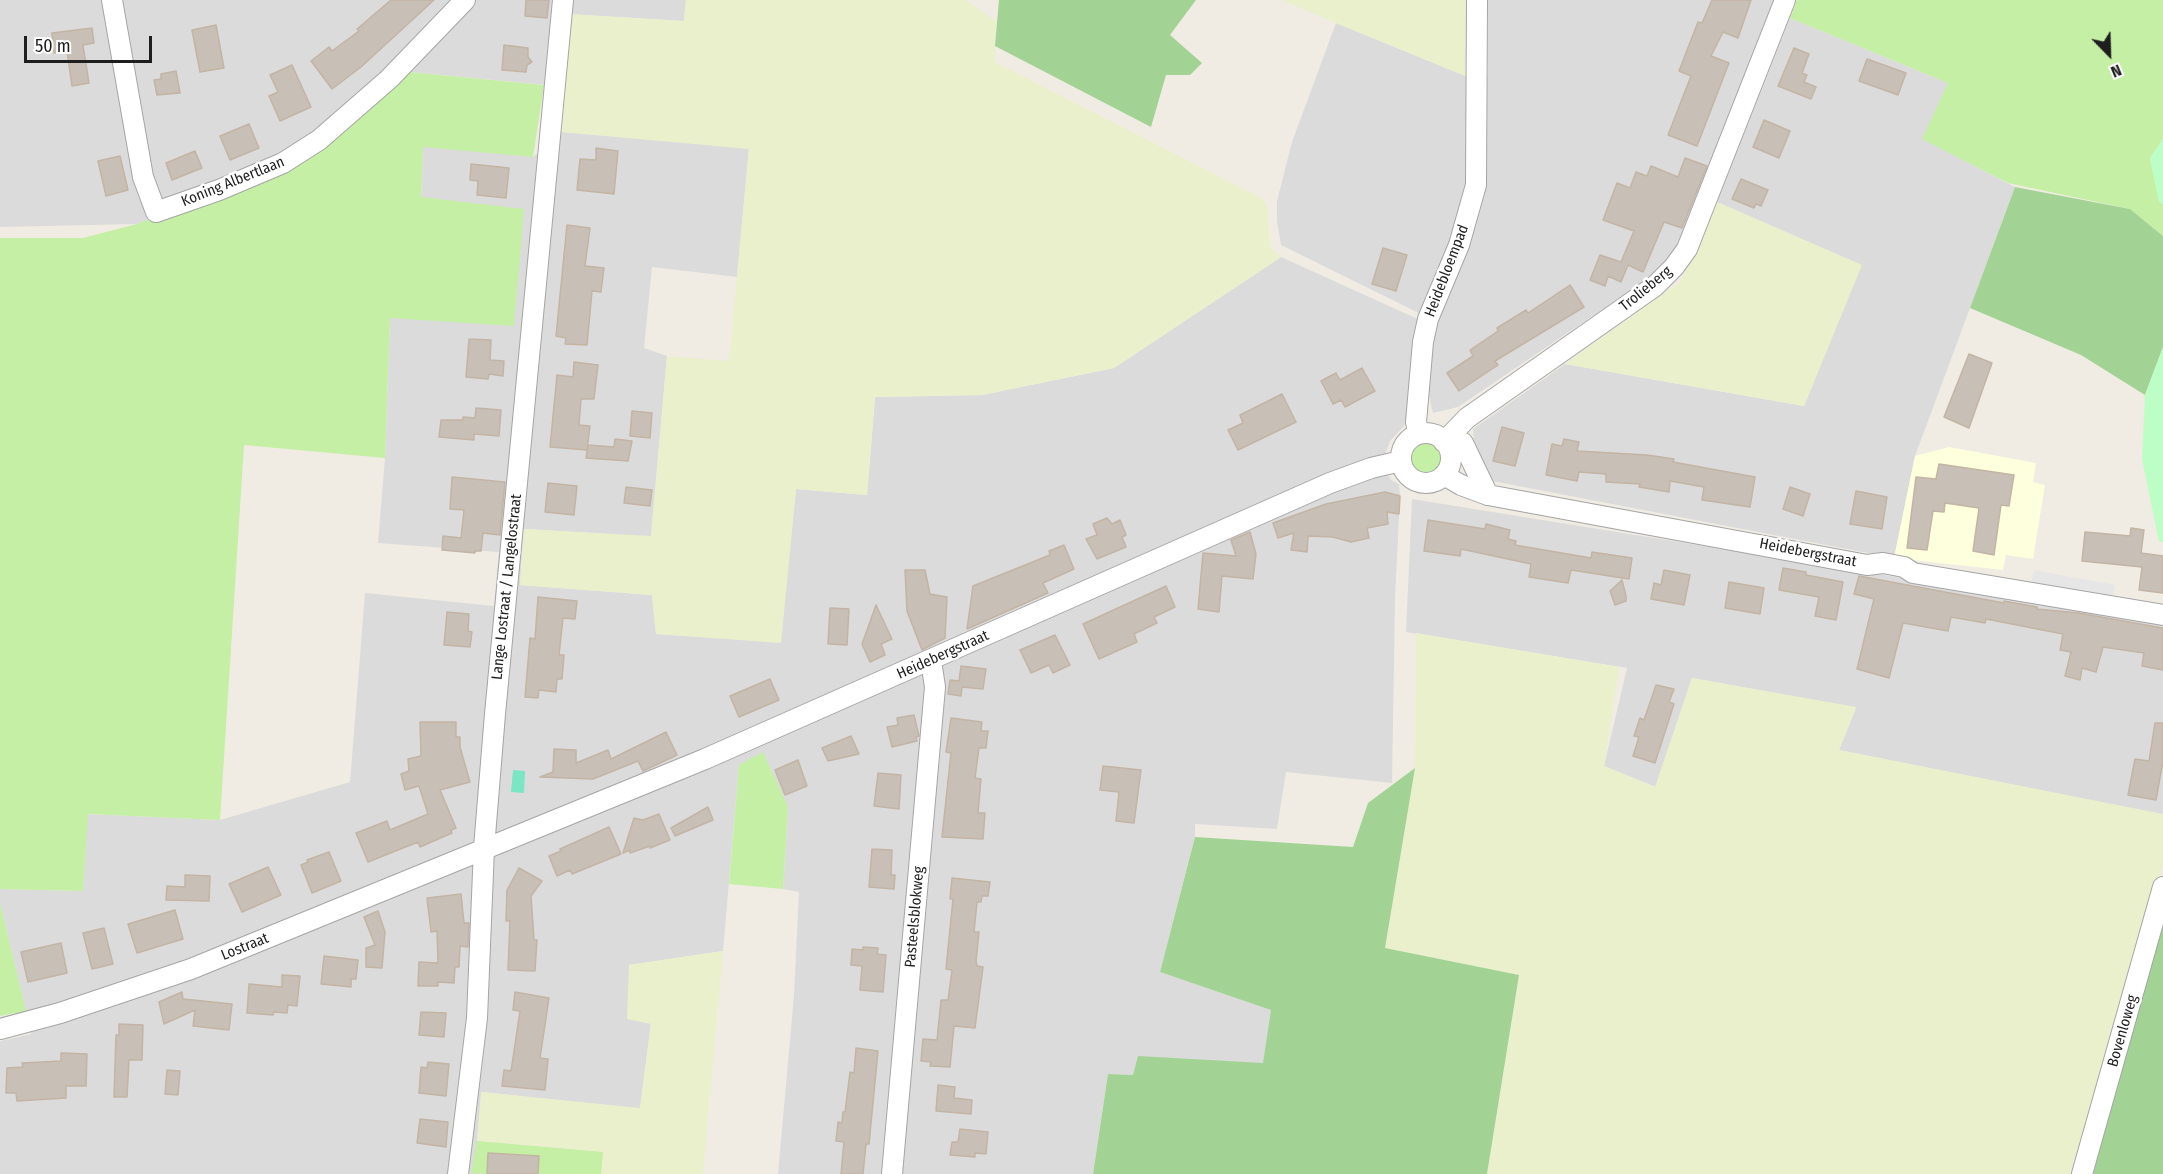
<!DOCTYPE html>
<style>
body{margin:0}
#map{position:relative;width:2163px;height:1174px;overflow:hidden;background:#f0ece3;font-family:"Fira Sans Condensed",sans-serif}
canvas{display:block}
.north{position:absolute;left:2079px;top:24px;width:60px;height:60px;-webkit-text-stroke:4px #fff;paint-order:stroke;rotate:157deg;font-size:16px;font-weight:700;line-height:24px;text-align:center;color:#1e1e1e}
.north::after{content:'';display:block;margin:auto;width:21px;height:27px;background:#1e1e1e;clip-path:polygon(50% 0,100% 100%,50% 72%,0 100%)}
.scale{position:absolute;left:24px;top:36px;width:128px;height:27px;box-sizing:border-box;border:3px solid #1e1e1e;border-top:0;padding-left:8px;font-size:18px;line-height:21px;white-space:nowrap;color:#1e1e1e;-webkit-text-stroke:4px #fff;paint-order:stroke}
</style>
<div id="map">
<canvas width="2163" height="1174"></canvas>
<div class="north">N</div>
<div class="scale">50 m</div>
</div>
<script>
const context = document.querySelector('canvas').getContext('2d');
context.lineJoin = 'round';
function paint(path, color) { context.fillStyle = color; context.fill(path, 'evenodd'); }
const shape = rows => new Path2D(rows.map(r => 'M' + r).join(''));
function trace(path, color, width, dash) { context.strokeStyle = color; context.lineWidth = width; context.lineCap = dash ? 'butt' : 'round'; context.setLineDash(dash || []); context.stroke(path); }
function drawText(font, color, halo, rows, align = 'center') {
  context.font = font + ' "Fira Sans Condensed",sans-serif'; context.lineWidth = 5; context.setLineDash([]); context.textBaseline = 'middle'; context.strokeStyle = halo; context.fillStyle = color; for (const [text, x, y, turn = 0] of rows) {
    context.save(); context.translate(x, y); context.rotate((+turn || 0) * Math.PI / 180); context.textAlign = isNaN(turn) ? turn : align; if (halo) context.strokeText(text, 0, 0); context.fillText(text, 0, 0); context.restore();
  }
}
const residential = shape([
 [0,0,686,0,684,21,567,14,556,86,409,72,285,167,137,224,0,227],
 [1488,0,1776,0,1683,238,1666,262,1653,275,1458,407,1433,413,1428,392,1435,321,1281,245,1277,222,1277,201,1292,142,1336,23,1468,77,1488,76],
 [1790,18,1948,83,1923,139,2015,187,1915,456,1894,558,1492,481,1474,441,1473,429,1565,364,1804,406,1861,265,1717,202],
 [562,132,749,148,737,277,652,267,644,348,667,356,651,537,524,529,520,585,652,595,656,634,780,642,796,489,867,495,875,397,982,395,1114,368,1281,257,1422,321,1405,425,1390,441,1385,455,1387,473,1391,480,1399,484,1400,496,1395,598,1392,783,1286,772,1277,829,1195,824,1195,837,1160,972,1272,1010,1263,1064,1139,1057,1133,1075,1108,1074,1093,1174,778,1174,794,995,799,892,783,889,788,807,739,765,723,951,629,965,651,1023,640,1109,482,1092,477,1141,603,1152,601,1174,0,1174,0,1041,31,1034,0,903,0,889,83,891,87,814,220,820,350,782,365,593,494,606,499,552,378,543,385,458,390,317,514,325,421,197,423,146,533,157],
 [1412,499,2163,620,2163,815,1839,750,1856,708,1692,678,1656,787,1604,766,1627,668,1406,632]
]);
const education = shape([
 [1949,447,2036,463,2033,482,2045,485,2033,559,2006,555,2003,570,1894,558,1915,456]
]);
const farmland = shape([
 [686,0,965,0,996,21,995,62,1263,199,1268,208,1270,247,1281,257,1114,368,982,395,875,397,867,495,796,489,781,643,656,634,652,595,520,585,524,529,651,536,667,356,729,361,749,149,562,132,567,14,684,21],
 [1281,0,1469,0,1468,77,1336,23],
 [1717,202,1862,265,1804,406,1565,364,1680,282],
 [1416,633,1619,667,1604,766,1655,787,1692,678,1856,707,1839,750,2163,814,2163,866,2070,1174,1487,1174,1519,975,1385,948,1415,768],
 [723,951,703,1174,601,1174,603,1152,477,1141,481,1092,640,1108,651,1024,627,1019,629,965]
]);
const grass = shape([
 [1797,0,2163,0,2163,139,2150,158,2159,201,2163,204,2163,236,2130,209,2008,183,1922,139,1948,83,1790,18],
 [409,72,544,85,533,157,423,147,421,197,524,209,514,326,390,318,385,458,244,445,220,820,88,814,83,891,0,889,0,238,83,238,137,224,285,167],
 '1409 459a17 17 0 1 1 34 0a17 17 0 1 1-34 0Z',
 [763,752,788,807,783,889,729,884,739,765],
 [0,903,26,1011,0,1016],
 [477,1141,603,1152,601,1174,538,1174,539,1156,488,1153,487,1174,471,1173]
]);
const forest = shape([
 [999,0,1196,0,1170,35,1202,63,1190,75,1166,75,1151,127,995,46],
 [2015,187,2130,209,2163,236,2163,347,2145,395,2081,355,1970,308],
 [1415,768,1385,948,1519,975,1487,1174,1093,1174,1108,1074,1133,1075,1138,1056,1263,1063,1271,1010,1160,972,1195,837,1353,847,1368,803],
 [2163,913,2163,1174,2093,1174]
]);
const park = shape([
 [2163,139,2163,204,2159,202,2150,158],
 [2163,347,2163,542,2159,542,2142,459,2145,395]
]);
const pitch = shape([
 [513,770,525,771,524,793,511,792]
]);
const parking = shape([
 [2034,570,2115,585,2112,599,2031,584]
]);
const building = shape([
 [391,0,434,0,361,67,332,89,311,61,329,47,332,51,359,31,357,29,391,0],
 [526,0,549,0,547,18,525,16,526,0],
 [1712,0,1751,0,1738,38,1723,32,1711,56,1729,63,1697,146,1668,135,1691,76,1679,71,1698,22,1702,23,1712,0],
 [216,25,224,68,200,72,192,30,216,25],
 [92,28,94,43,83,45,89,83,72,86,67,51,54,53,52,33,92,28],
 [504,45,528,48,528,57,532,62,527,65,526,72,502,70,504,45],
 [1794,48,1809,54,1802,73,1807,75,1804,82,1816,87,1811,99,1778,86,1794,48],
 [1867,59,1906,73,1898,95,1859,81,1867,59],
 [292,65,311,107,280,121,269,96,278,92,270,75,292,65],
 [176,71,180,93,157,95,154,80,161,79,161,74,176,71],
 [1764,120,1790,131,1779,158,1753,147,1764,120],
 [249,124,259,148,230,160,220,136,249,124],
 [596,148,618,151,614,194,577,190,580,159,596,160,596,148],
 [195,151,202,168,172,180,166,163,195,151],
 [120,156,128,190,106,196,98,161,120,156],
 [1685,158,1707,166,1682,228,1664,222,1643,272,1628,265,1621,282,1608,276,1605,286,1590,280,1600,255,1621,262,1634,231,1603,220,1617,183,1630,188,1636,172,1647,176,1651,166,1678,177,1685,158],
 [471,164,509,168,506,198,477,195,478,181,470,180,471,164],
 [1741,179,1768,190,1761,206,1756,204,1754,208,1732,199,1741,179],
 [567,225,590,228,585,266,604,268,601,292,592,291,587,345,565,344,566,338,556,336,567,225],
 [1383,248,1407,255,1396,291,1372,284,1383,248],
 [1570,285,1584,307,1495,361,1498,365,1459,391,1447,373,1473,356,1470,350,1498,331,1497,328,1526,310,1528,313,1570,285],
 [469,339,491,340,490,360,504,361,503,376,489,374,488,379,466,377,469,339],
 [1969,354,1992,363,1969,428,1944,417,1969,354],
 [574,362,598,365,594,399,581,399,579,425,590,426,587,450,550,447,557,375,573,377,574,362],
 [1362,368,1375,391,1345,407,1341,400,1333,404,1321,381,1336,373,1340,380,1362,368],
 [1282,394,1296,422,1238,450,1228,430,1243,423,1240,415,1282,394],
 [476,408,501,410,499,436,474,434,474,440,439,437,441,420,463,420,463,417,475,418,476,408],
 [632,411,652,413,650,438,630,436,632,411],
 [1502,427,1524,433,1515,466,1493,461,1502,427],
 [615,439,632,441,628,461,586,458,588,445,614,447,615,439],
 [1564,439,1579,442,1577,451,1647,455,1674,459,1673,462,1755,477,1750,507,1702,500,1704,487,1670,481,1669,492,1639,487,1640,484,1606,482,1606,474,1579,472,1577,481,1546,475,1552,444,1562,446,1564,439],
 [1939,464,2014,475,2009,506,2001,505,1994,555,1973,551,1979,508,1945,503,1944,512,1933,511,1927,550,1907,548,1916,477,1936,479,1939,464],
 [452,477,505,482,500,535,483,533,481,551,475,551,475,553,442,550,443,536,461,538,464,510,450,509,452,477],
 [548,483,577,486,574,515,545,512,548,483],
 [626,487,652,490,650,506,624,503,626,487],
 [1790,487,1810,494,1803,516,1783,509,1790,487],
 [1856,491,1887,497,1882,529,1850,524,1856,491],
 [1385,492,1400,496,1399,514,1387,512,1388,524,1367,528,1369,538,1351,542,1333,537,1308,536,1307,552,1291,550,1294,533,1278,538,1273,523,1326,504,1385,492],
 [1107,518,1112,524,1120,520,1126,535,1122,537,1126,547,1097,559,1086,539,1097,535,1093,524,1107,518],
 [1428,520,1485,529,1486,524,1510,530,1508,539,1516,541,1515,545,1591,558,1592,552,1632,558,1629,579,1571,570,1568,583,1529,577,1531,564,1461,549,1460,556,1424,551,1428,520],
 [2131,528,2144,530,2141,553,2163,556,2163,593,2139,590,2142,567,2082,561,2085,532,2130,536,2131,528],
 [1250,532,1256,554,1253,579,1222,576,1219,612,1198,609,1203,553,1236,556,1231,540,1250,532],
 [1064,545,1074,569,1043,583,1048,593,967,629,973,586,1050,555,1049,551,1064,545],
 [1783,568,1806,572,1806,575,1843,582,1836,620,1815,616,1819,597,1779,590,1783,568],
 [905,570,925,570,930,594,947,597,945,638,922,650,907,611,905,570],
 [1664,570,1690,575,1684,605,1651,599,1654,583,1661,585,1664,570],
 [1859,576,2004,603,2004,601,2037,607,2037,609,2079,613,2163,628,2163,670,2142,666,2144,653,2103,647,2096,672,2082,668,2080,680,2065,676,2071,652,2060,650,2063,634,1986,619,1985,623,1951,617,1948,631,1903,623,1889,678,1857,669,1874,599,1854,594,1859,576],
 [1622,580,1626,596,1626,601,1615,605,1610,591,1622,580],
 [1729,582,1764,588,1760,614,1725,608,1729,582],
 [1166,586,1175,607,1154,617,1157,623,1134,634,1137,642,1099,659,1083,624,1166,586],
 [538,597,577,601,575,619,563,618,559,655,564,655,562,679,557,679,556,692,539,690,538,698,525,697,530,638,535,639,538,597],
 [876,605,892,639,881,644,885,655,870,662,862,644,876,605],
 [830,608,849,609,847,645,828,644,830,608],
 [447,612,469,614,468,631,472,632,470,647,444,645,447,612],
 [1055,635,1070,665,1053,673,1049,665,1031,673,1020,650,1055,635],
 [961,666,986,669,983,689,962,687,961,696,948,694,950,680,959,681,961,666],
 [770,679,779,700,739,717,730,696,770,679],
 [1656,685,1674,689,1669,702,1674,704,1655,763,1633,756,1639,737,1634,736,1640,718,1644,720,1656,685],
 [914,715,919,736,916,737,917,741,892,747,887,727,898,725,897,718,914,715],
 [951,718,982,722,981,731,988,731,986,748,979,748,975,778,981,779,978,813,985,813,983,839,942,837,951,753,946,752,951,718],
 [420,722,456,722,456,737,460,737,460,747,470,782,440,790,456,828,451,830,452,833,420,847,418,842,368,862,356,833,387,821,390,830,428,814,419,786,405,790,401,774,409,771,408,759,421,756,420,722],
 [2155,723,2163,723,2163,761,2156,800,2128,795,2135,759,2149,761,2155,723],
 [666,732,677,755,643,771,638,761,593,779,540,777,553,772,554,749,576,750,576,763,608,750,611,759,666,732],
 [851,736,859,754,828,761,822,748,851,736],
 [798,760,807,786,785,795,775,770,798,760],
 [1103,766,1141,770,1134,823,1116,821,1119,792,1100,790,1103,766],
 [878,773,901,775,899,809,874,806,878,773],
 [708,807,713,820,675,836,671,828,708,807],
 [659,814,670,840,650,848,650,846,630,853,630,850,623,853,634,818,643,820,659,814],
 [609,827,621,854,572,874,570,870,557,876,549,856,561,851,560,849,609,827],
 [872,849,892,850,891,875,895,875,894,889,869,887,872,849],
 [329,852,341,881,312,893,301,865,308,862,307,860,329,852],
 [268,867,281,895,242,912,229,884,268,867],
 [519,868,542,881,531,896,534,940,537,940,535,971,508,970,510,921,506,921,507,890,519,868],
 [185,875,210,876,209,901,166,900,167,886,185,887,185,875],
 [952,878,990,882,988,896,982,896,981,902,977,902,974,932,979,932,976,961,977,966,983,967,975,1028,954,1026,950,1067,930,1066,931,1062,921,1061,923,1039,937,1040,941,1000,948,1000,952,970,946,969,953,899,950,899,952,878],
 [461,894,464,923,469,923,468,947,460,946,459,967,455,967,454,983,438,982,438,986,418,986,419,962,438,963,437,931,431,932,427,898,461,894],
 [175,910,183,939,137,953,128,924,175,910],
 [378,911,385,932,382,968,366,967,366,948,375,945,364,917,378,911],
 [104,928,113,964,92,969,83,933,104,928],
 [61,943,67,973,28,982,21,952,61,943],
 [863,947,878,948,877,954,886,955,883,992,860,990,862,966,851,965,852,949,863,950,863,947],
 [324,956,358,960,356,979,351,979,351,987,321,984,324,956],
 [282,975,300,976,297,1006,288,1005,287,1013,274,1012,273,1015,247,1013,249,984,282,987,282,975],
 [182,992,183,999,232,1004,229,1030,193,1026,195,1010,164,1024,159,1002,182,992],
 [515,992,549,998,540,1058,548,1059,545,1090,502,1086,504,1070,511,1071,520,1011,513,1010,515,992],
 [421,1012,446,1013,444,1037,419,1035,421,1012],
 [119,1024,143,1025,142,1060,129,1060,127,1097,114,1097,116,1035,119,1035,119,1024],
 [856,1048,878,1051,869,1144,866,1144,863,1174,841,1174,844,1142,836,1141,838,1122,842,1123,843,1112,845,1112,850,1072,854,1073,856,1048],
 [61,1053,87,1054,86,1086,66,1086,66,1098,17,1101,16,1093,6,1093,7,1068,23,1067,22,1063,61,1061,61,1053],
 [428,1062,449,1064,446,1096,419,1093,421,1067,427,1068,428,1062],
 [167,1070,180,1071,178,1095,165,1094,167,1070],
 [938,1085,955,1087,954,1098,972,1100,971,1114,936,1111,938,1085],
 [420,1119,448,1122,446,1147,417,1143,420,1119],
 [960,1129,988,1132,986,1154,975,1153,975,1157,950,1155,952,1142,958,1142,960,1129],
 [488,1153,539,1156,538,1174,487,1174,488,1153]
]);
const minor = shape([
 [112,0,143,177,156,212,219,190,283,163,319,140,389,79,465,0],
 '1401 458a25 25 0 1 1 50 0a25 25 0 1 1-50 0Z',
 [1419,434,1416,422,1423,342,1428,319,1459,245,1476,185,1477,0],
 [1444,442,1467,418,1655,286,1674,267,1687,249,1785,0],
 [1444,442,1463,443,1488,495],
 [1444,475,1461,485,1488,495,1867,565,1883,563,1904,567,1913,573,2163,615],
 [0,1029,60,1013,191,969,705,759,1330,483,1371,468,1401,461],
 [458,1174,477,1018,484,848,495,714,563,0],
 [892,1174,935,687,931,661],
 [2082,1174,2163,887]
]);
const streetNames = [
 ["Koning Albertlaan",233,182,-22],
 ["Heidebloempad",1447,271,-69],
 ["Trolieberg",1646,289,-39],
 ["Heidebergstraat",1808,553,11],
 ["Lange Lostraat / Langelostraat",507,587,-84],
 ["Heidebergstraat",943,655,-24],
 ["Pasteelsblokweg",915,917,-85],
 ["Lostraat",245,947,-22],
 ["Bovenloweg",2123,1031,-74]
];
paint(residential, '#dcdbdb');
paint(education, '#fdffdd');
paint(farmland, '#ebf0cc');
paint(grass, '#c4efa4');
paint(forest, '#a2d394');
paint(park, '#bcfec5');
paint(pitch, '#7ae6c3');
paint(parking, '#e6e6e6');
paint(building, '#c8bfb6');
trace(building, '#c3b4a4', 1.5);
trace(minor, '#a5a5a5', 22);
trace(minor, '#fff', 20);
drawText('15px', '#1e1e1e', '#fff', streetNames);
</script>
